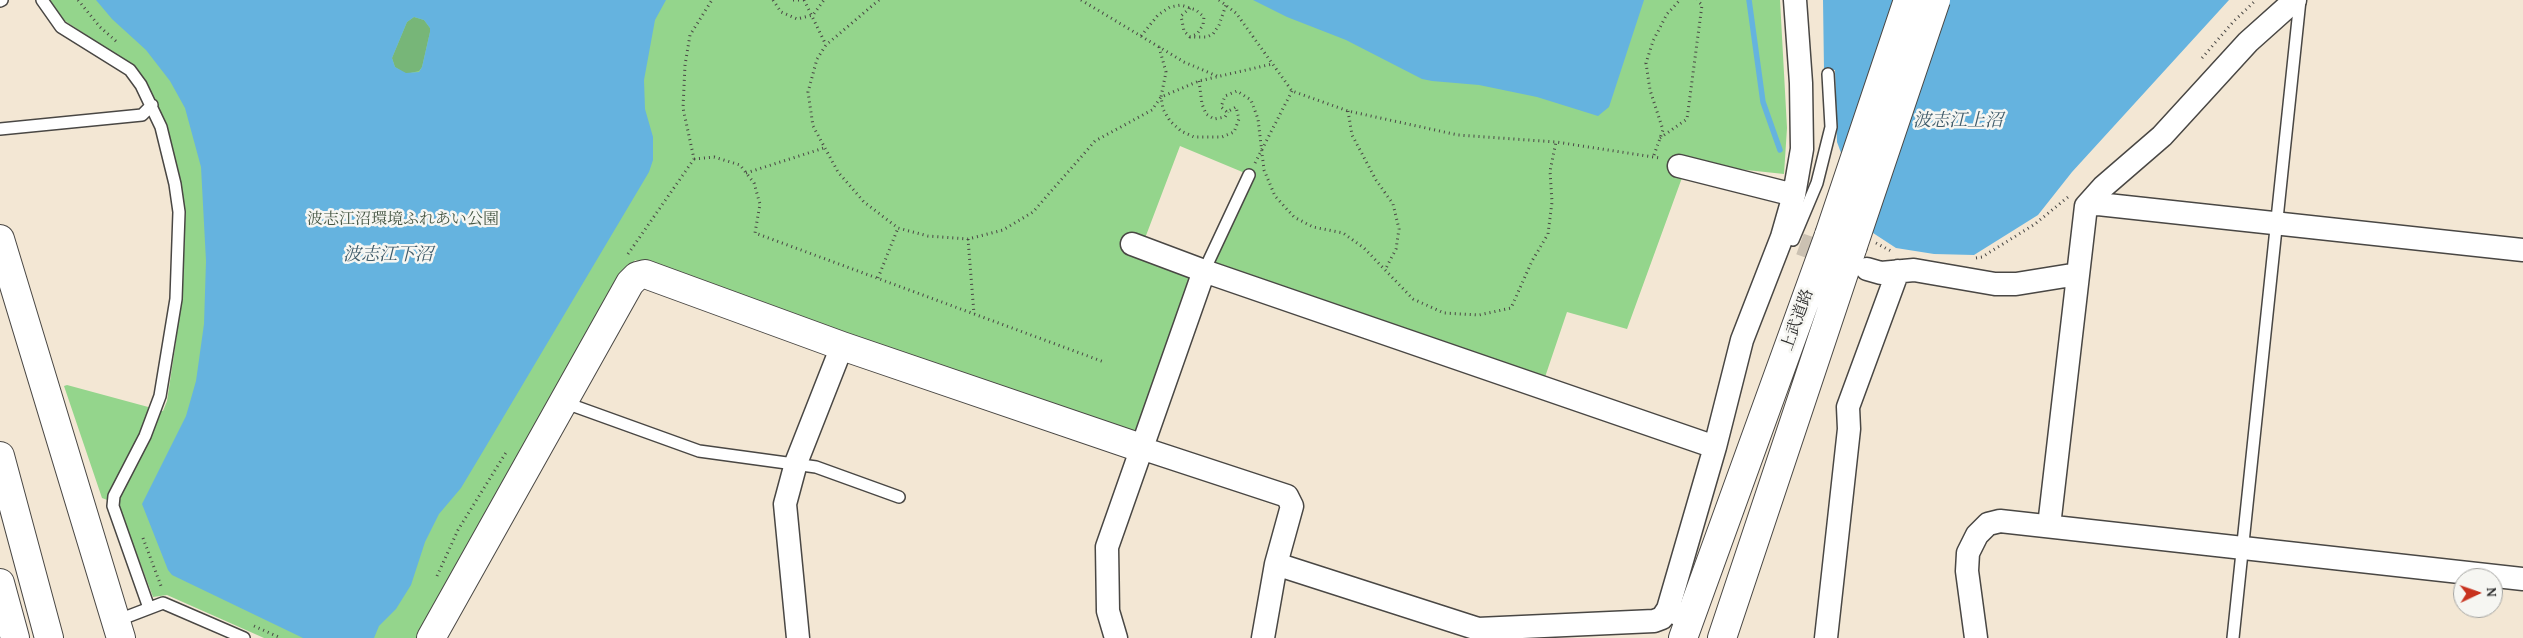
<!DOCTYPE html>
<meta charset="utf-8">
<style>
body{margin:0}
#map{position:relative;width:2523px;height:638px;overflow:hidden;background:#f3e7d4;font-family:"Gentium Book Plus",serif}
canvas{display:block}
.north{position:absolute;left:2453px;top:568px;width:50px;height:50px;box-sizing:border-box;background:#f6f6f2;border:1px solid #a5a5a2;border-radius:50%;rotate:87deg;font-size:14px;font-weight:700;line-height:20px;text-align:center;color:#2b2b2b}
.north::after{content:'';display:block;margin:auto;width:18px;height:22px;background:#c8321e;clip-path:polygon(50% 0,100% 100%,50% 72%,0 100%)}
</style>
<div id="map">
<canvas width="2523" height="638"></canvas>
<div class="north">N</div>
</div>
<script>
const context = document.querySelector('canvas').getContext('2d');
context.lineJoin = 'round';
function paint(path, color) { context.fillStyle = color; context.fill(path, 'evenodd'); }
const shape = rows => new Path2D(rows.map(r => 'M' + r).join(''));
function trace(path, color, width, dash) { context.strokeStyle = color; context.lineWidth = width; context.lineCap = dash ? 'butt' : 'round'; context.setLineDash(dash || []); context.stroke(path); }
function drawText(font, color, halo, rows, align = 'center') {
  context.font = font + ' "Gentium Book Plus","Noto Serif JP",serif'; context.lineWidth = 5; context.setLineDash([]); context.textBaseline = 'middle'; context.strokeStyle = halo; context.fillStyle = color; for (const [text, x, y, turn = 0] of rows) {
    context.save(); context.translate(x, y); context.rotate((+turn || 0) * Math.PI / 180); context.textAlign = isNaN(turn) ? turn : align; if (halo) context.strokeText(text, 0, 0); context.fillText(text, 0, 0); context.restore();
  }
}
const green = shape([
 [50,0,1780,0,1787,128,1784,174,1709,166,1683,175,1627,329,1567,312,1543,383,1210,266,1252,176,1180,146,1139,254,1190,270,1193,279,1141,434,1072,418,635,260,418,638,264,638,167,595,153,597,118,504,102,498,64,386,67,385,163,411,167,401,176,341,183,253,167,130,145,79,130,64,56,15]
]);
const forest = shape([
 [414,17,424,20,430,28,430,32,422,67,419,71,406,74,395,67,392,58,407,22]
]);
const water = shape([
 [96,0,666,0,655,20,644,80,645,109,653,137,653,160,649,172,482,453,461,488,439,514,425,542,411,585,396,609,379,626,374,638,303,638,172,575,168,570,142,504,186,416,196,381,204,324,206,261,201,167,185,108,170,81,146,50,112,19],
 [414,17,424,20,430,28,430,32,422,67,419,72,406,73,395,67,392,58,407,22],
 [1253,0,1644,0,1609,107,1598,116,1537,97,1479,85,1432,81,1422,79,1346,40,1287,17],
 [1823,0,2229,0,2072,172,2038,215,1974,255,1934,254,1896,248,1870,231,1837,142,1835,70,1824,70]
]);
const stream = shape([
 [1749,0,1763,102,1780,150]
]);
const streetTunnel = shape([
 [1800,244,1839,258]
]);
const path = shape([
 [78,0,100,27,117,42],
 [773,0,781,12,797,19,813,15,824,0],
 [793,0,804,0],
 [804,0,826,45],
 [879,0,826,45,817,59,808,92,813,126,838,172,864,202,898,228,928,236,968,239,1003,230,1033,212,1095,141,1152,110,1161,97,1199,81,1272,64],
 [1081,0,1184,62,1217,76],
 [1219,0,1236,13,1292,91,1348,111,1458,135,1556,142,1660,158],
 [1190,8,1181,16,1184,31,1190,37,1207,37,1213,34,1219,25,1226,5],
 [1141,36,1158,15,1170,7,1181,5,1196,10,1204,17,1203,25,1197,34,1190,37],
 [1159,47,1166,72,1161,97,1163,109,1170,121,1181,131,1194,137,1222,137,1234,132,1239,119,1236,107,1227,112,1221,107,1225,96,1237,91,1251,100,1258,119,1264,170,1275,196,1294,217,1313,227,1343,233,1364,248,1413,299,1444,313,1479,315,1511,308,1532,261,1548,234,1552,202,1550,171,1556,142],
 [2202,58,2233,22,2256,0],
 [1199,81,1202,104,1206,114,1214,119,1225,117,1228,112],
 [1348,111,1352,135,1376,180,1393,204,1399,229,1396,249,1385,270],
 [1660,138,1687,119,1702,5,1697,0],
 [1654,155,1663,130,1650,90,1646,63,1653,41,1667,14,1680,0],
 [694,159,714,157,740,165,754,183,760,204,755,233,1104,362],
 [1255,163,1292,91],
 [746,173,824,148],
 [968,239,974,314],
 [1876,243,1891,251],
 [628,254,694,159,683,108,685,65,690,35,712,0],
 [1976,258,1982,257,2035,224,2068,197],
 [878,278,898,228],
 [143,538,161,586,163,587],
 [437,576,458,530,507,451],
 [254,626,281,638]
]);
const lane = shape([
 [42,0,61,27,130,70,141,85,161,127,175,184,179,212,176,299,160,396,145,436,114,496,113,506,149,608],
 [0,1,2,0],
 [0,129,142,115,152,105],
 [1793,240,1817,183,1831,127,1828,74],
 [1204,271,1249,175],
 [563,402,699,451,816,467,899,497],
 [116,621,163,603,244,638],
 [2233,638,2300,0]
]);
const street = shape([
 [1679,166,1794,195],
 [2086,206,2103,187,2162,136,2248,42,2295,0],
 [1132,244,1204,271],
 [1867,269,1881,273,1914,270,1995,284,2016,284,2078,274],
 [1141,448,1287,496,1292,506,1276,564,1478,629,1654,621,1662,618,1668,609,1689,620],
 [2049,526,2086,206,2098,204,2523,250],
 [1668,609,1715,447,1742,340,1782,237,1794,195,1802,149,1801,83,1795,0],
 [798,638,785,504,796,463,842,346],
 [1116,638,1108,611,1107,547,1204,271,1715,447],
 [1263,638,1276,564],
 [1826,638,1849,429,1848,407,1898,271],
 [1976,638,1967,571,1968,553,1977,535,1988,524,2000,521,2523,579]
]);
const secondary = shape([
 [0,239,121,638],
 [431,638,630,283,637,276,645,274,842,346,1141,448]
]);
const highway = shape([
 [0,456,49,638],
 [0,583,15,638],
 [1683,638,1829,235],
 [1722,638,1853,246]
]);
const highwayBridge = shape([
 [1829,235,1908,0],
 [1853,246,1936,0]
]);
const parkNames = [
 ["波志江沼環境ふれあい公園",403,220]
];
const streetNames = [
 ["上武道路",1798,320,-70]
];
const waterNames = [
 ["波志江上沼",1958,121],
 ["波志江下沼",388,255]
];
paint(green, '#94d58c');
paint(forest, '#77b678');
paint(water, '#65b3df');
trace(stream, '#65b3df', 5.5);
trace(streetTunnel, '#cbc1b2', 22, [22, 11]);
trace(lane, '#494744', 14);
trace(street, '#494744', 25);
trace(secondary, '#494744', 30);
trace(highway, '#494744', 30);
trace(path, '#494744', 3, [1, 4]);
trace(lane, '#fff', 11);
trace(street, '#fff', 22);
trace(secondary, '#fff', 28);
trace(highway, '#fff', 28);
trace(highwayBridge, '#494744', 30, []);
trace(highwayBridge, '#fff', 28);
drawText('16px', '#455643', '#f6f6f2', parkNames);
drawText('16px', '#2b2b2b', '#f6f6f2', streetNames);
drawText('italic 18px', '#3f5b6a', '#f6f6f2', waterNames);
</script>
